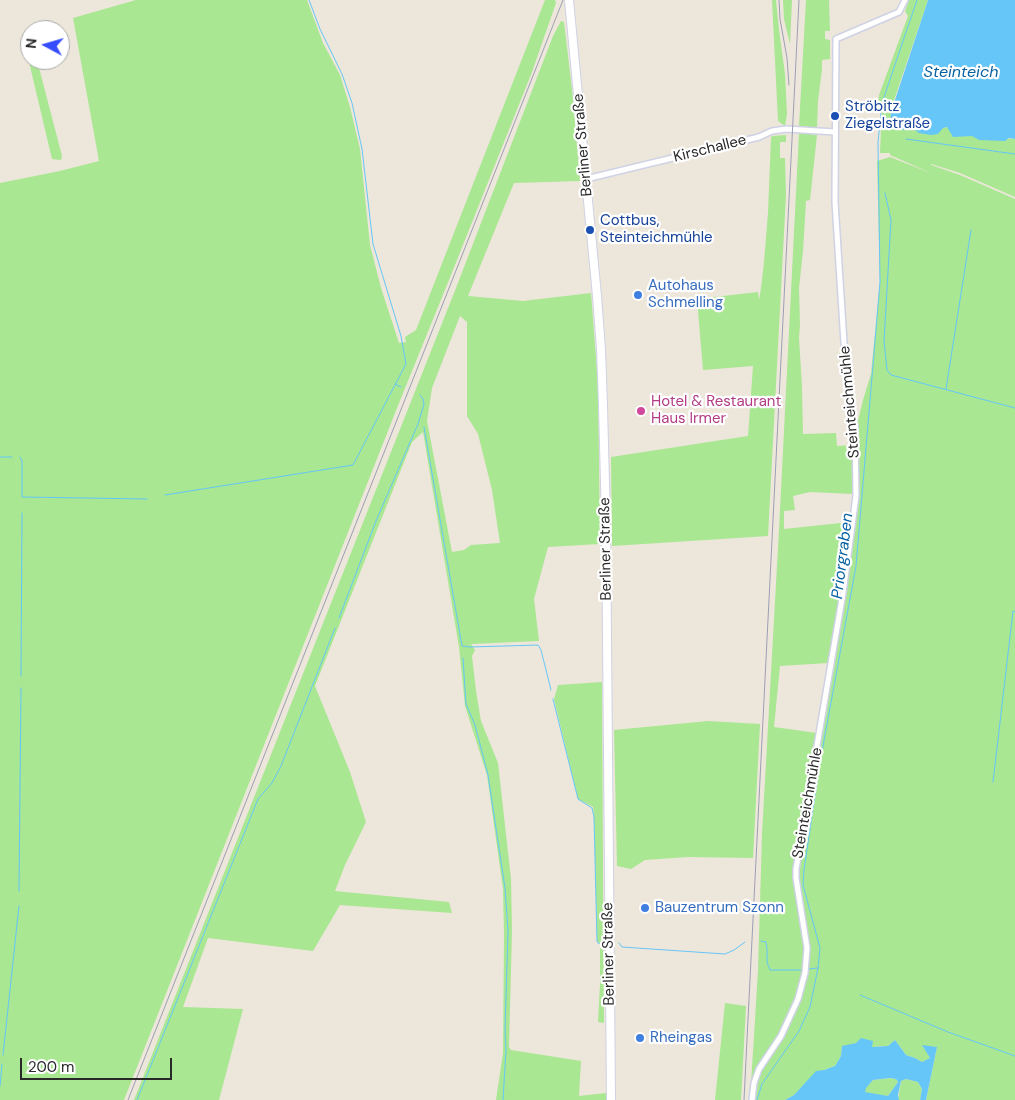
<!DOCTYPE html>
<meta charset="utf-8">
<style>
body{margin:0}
#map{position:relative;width:1015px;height:1100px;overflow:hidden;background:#ede6da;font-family:"DM Sans",sans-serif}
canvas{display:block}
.north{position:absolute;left:20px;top:20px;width:50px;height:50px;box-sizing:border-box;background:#fff;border:1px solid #a9a9a9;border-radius:50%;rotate:276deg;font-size:14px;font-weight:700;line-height:20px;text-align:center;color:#292929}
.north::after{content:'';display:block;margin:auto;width:18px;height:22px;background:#354cff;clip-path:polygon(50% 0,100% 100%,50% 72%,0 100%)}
.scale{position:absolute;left:20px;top:1058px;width:152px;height:22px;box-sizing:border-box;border:2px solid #292929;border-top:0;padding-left:6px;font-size:15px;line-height:18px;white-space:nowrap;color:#292929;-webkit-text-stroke:4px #fff;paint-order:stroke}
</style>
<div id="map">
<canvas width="1015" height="1100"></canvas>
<div class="north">N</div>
<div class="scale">200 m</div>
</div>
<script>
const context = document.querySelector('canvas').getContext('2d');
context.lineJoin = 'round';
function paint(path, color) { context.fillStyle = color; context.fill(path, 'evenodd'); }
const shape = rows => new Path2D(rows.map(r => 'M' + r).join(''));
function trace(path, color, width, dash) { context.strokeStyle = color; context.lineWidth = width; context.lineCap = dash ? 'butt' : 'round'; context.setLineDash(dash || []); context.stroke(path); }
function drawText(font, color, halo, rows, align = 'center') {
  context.font = font + ' "DM Sans",sans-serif'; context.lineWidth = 4.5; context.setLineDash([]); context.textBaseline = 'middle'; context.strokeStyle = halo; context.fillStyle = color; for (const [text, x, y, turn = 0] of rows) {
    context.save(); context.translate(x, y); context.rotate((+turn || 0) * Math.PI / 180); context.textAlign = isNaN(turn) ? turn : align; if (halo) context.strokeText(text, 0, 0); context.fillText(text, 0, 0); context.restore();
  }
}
const green = shape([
 [136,0,307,0,323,43,340,75,350,107,360,149,370,245,381,288,399,343,406,342,405,337,416,330,545,0,555,0,556,3,532,72,449,280,399,403,124,1100,0,1100,0,183,60,171,99,161,73,18],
 [772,0,776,0,779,30,785,74,787,114,785,126,778,121],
 [783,0,792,0,790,44,784,19],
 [806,0,829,0,830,31,825,31,825,39,830,40,830,59,822,60,822,69,818,101,817,128,799,126],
 [909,0,928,0,892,106,890,124,909,125,943,128,948,127,972,136,1015,139,1015,197,960,173,931,164,931,165,960,175,1015,199,1015,1100,926,1100,937,1047,923,1046,930,1058,922,1062,915,1058,906,1055,895,1040,888,1046,872,1047,856,1043,842,1047,841,1056,835,1066,824,1070,816,1072,794,1095,785,1100,750,1100,758,971,762,834,779,530,799,133,817,135,810,200,806,201,803,251,799,288,800,324,799,338,802,387,803,434,836,433,837,446,852,445,863,400,871,374,880,282,877,161,890,157,933,174,890,155,890,153,880,153,882,105,878,104,879,95,908,16,905,11],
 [810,492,853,494,850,522,784,529,784,511,795,510,793,496],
 [828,663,817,733,774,727,780,666],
 [561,21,564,22,573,98,580,181,514,183,468,296,523,301,591,293,598,384,600,544,548,547,534,599,539,641,471,644,475,650,472,656,476,691,481,721,498,763,511,879,512,930,509,1047,511,1050,581,1061,579,1096,606,1093,606,1100,496,1100,503,1053,504,934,503,889,487,775,465,706,459,647,423,432,412,442,315,686,350,772,366,822,345,865,335,891,449,902,452,913,340,905,313,951,208,938,183,1007,243,1009,219,1100,134,1100,456,288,553,36],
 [460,316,467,322,467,416,478,434,492,490,500,543,471,545,464,550,452,552,427,421,432,388],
 [29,42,30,42,30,60,37,60,62,156,61,160,52,159,25,45],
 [786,135,786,142,780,142,780,158,785,158,786,195,768,536,612,546,611,457,748,436,753,366,703,370,697,299,758,292,759,300,761,288,764,262,768,213,771,138,772,136],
 [602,682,603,872,604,1023,598,1022,600,985,600,944,597,941,594,817,593,807,578,799,554,699,558,685],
 [708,721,760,724,753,858,688,857,645,860,631,869,617,866,614,730],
 [725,1003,746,1006,741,1100,715,1100],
 [890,1078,896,1079,898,1082,888,1096,864,1093,865,1088,873,1080],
 [906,1079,918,1082,922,1089,920,1100,898,1100,901,1081]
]);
const water = shape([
 [928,0,1015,0,1015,139,1009,138,1005,141,979,140,972,136,953,137,947,127,943,128,938,134,931,135,919,133,909,125,904,130,890,125,891,112],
 [861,1038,873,1041,872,1047,888,1046,895,1040,906,1055,915,1058,922,1062,930,1058,922,1045,937,1047,926,1100,920,1100,922,1089,918,1082,906,1079,901,1081,898,1095,899,1100,785,1100,794,1095,816,1071,824,1070,835,1066,841,1056,842,1046,856,1043],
 [890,1078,896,1079,898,1082,888,1096,865,1092,866,1088,873,1080]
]);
const stream = shape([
 [906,139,1015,154],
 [885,193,891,220,884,341,887,370,891,375,1015,408],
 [395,384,401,387],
 [946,389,971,230],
 [424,427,462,646,470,647,538,645,541,650,551,690],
 [0,457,12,457],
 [20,457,22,461,22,497,147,499],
 [165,495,353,465,406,364,401,336,373,244,362,149,352,103,342,74,320,29,309,0],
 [339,618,376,521,418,424,424,404,423,399,420,395],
 [463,658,466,704,475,725,488,775,505,888,508,931,505,1030,506,1050,503,1100],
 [21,676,22,513],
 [553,699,578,799,592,808,594,817,597,941,598,943,600,944],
 [993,782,1013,611,1015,612],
 [19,891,21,688],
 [761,941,766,942,767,949,767,962,770,970,801,970],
 [619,943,622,947,725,954,734,950,745,942],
 [808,969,818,968],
 [860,995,948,1032,1015,1056],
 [3,1055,19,906],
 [0,1086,2,1064],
 [137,1100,258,799,272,783,281,766,335,628],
 [757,1100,762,1084,799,1031,810,1007,818,968,820,948,803,885,804,870,819,768,856,566,880,282,878,142,882,103,917,0]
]);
const minor = shape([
 [586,179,759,137,772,131,786,129,835,132],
 [752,1100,754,1083,759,1069,781,1036,798,999,805,973,807,948,796,878,796,869,843,593,856,496,855,427,850,400,844,343,835,202,836,39,899,12,905,0]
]);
const secondary = shape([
 [569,0,597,296,601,349,603,406,606,521,611,1100]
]);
const rail = shape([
 [779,0,780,19,787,58,789,85],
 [128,1100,563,0],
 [744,1100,799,0]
]);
const markers = [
 [835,116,5,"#1a4fb4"],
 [590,230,5,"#1a4fb4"],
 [638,295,5,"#3f7fe0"],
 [641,411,5,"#d1479c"],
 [645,908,5,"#3f7fe0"],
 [640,1038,5,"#3f7fe0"]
];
const transitNames = [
 ["Ströbitz",845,107],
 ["Ziegelstraße",845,124],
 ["Cottbus,",600,221],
 ["Steinteichmühle",600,238]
];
const streetNames = [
 ["Berliner Straße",583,145,-95],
 ["Kirschallee",710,149,-14],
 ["Steinteichmühle",850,402,-95],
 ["Berliner Straße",606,549,-91],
 ["Steinteichmühle",808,803,-80],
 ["Berliner Straße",609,954,-91]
];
const shopNames = [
 ["Autohaus",648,286],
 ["Schmelling",648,303],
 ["Bauzentrum Szonn",655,908],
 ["Rheingas",650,1038]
];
const hotelNames = [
 ["Hotel & Restaurant",651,402],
 ["Haus Irmer",651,419]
];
const waterNames = [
 ["Steinteich",961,73],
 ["Priorgraben",843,556,-83]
];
paint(green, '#a9e792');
paint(water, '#65c6f7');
trace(stream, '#65c6f7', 1);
trace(minor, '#cfd2e4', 8);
trace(secondary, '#cfd2e4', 10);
trace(minor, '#fff', 5);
trace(secondary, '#fff', 8);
trace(rail, '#9d9eb5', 1);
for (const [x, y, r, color] of markers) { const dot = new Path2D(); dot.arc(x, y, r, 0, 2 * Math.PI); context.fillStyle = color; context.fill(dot); trace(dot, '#fff', 2); }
drawText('15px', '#164399', '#fff', transitNames, 'left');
drawText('15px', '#292929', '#fff', streetNames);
drawText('15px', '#366cbe', '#fff', shopNames, 'left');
drawText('15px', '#b23c85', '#fff', hotelNames, 'left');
drawText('italic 16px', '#0461a3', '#fff', waterNames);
</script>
